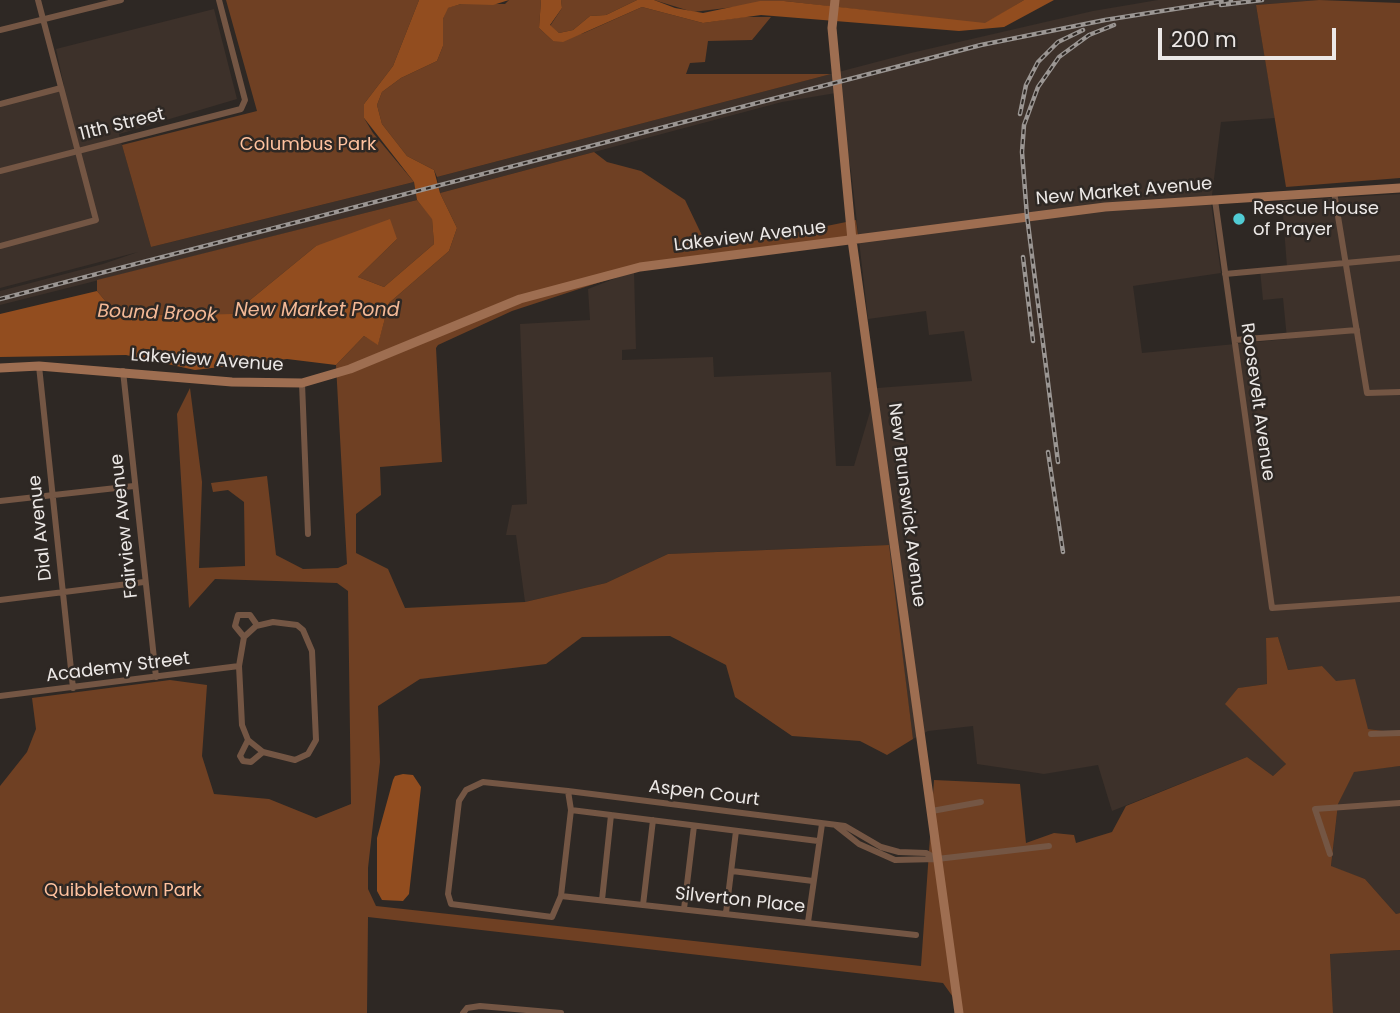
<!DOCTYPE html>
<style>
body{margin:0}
#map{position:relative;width:1400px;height:1013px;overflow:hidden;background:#2e2824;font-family:Poppins,sans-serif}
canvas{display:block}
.scale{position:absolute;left:1158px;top:28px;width:178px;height:32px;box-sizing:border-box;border:4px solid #ece8e6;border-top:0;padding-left:9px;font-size:21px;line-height:24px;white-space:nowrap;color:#ece8e6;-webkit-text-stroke:5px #2e2824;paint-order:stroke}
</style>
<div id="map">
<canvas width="1400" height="1013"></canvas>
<div class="scale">200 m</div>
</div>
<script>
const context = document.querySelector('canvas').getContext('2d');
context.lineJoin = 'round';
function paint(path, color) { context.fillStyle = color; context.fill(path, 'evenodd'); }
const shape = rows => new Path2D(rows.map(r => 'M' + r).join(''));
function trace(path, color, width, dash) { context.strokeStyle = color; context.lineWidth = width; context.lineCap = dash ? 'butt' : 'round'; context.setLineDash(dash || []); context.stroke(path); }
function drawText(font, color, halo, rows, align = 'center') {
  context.font = font + ' Poppins,sans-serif'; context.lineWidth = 5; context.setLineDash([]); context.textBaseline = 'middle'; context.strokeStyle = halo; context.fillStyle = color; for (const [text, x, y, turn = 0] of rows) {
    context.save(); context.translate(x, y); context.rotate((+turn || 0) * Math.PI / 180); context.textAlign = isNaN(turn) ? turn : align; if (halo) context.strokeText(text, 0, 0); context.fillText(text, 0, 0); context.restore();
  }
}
const built = shape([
 [1158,0,1319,0,1256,5,1275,118,1221,122,1211,203,1221,273,1133,286,1142,353,1287,339,1283,298,1263,300,1260,270,1287,267,1282,201,1400,194,1400,733,1368,729,1322,666,1288,670,1278,637,1266,638,1267,684,1238,688,1226,704,1286,764,1273,776,1247,757,1112,811,1098,765,1044,774,977,764,973,726,928,731,913,739,888,545,668,554,606,583,525,602,516,535,506,535,512,505,527,504,520,324,590,320,588,289,634,271,636,349,622,350,622,360,713,357,714,377,831,372,836,466,854,466,877,388,972,381,964,331,929,335,926,311,868,319,851,171,836,93,782,102,440,193,437,177,911,53,1093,11],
 [214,9,237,99,119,134,151,247,414,182,417,200,0,305,0,291,103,264,138,252,0,288,0,103,64,86,56,49],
 [1400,766,1400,913,1396,914,1365,879,1331,867,1338,804,1354,771],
 [1400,950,1400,1013,1333,1013,1330,954]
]);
const green = shape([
 [226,0,419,0,393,66,364,104,364,118,373,133,414,182,151,247,122,145,257,111],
 [509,0,541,0,539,28,553,41,584,33,642,7,703,23,743,17,771,17,752,40,708,41,705,62,690,63,686,74,831,74,437,177,434,170,407,156,382,124,377,105,382,92,401,78,437,61,443,46,443,19,447,8,461,4,505,4],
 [561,0,637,0,606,15,590,16,573,30,559,33,550,26,562,8],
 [654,0,1024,0,985,24,784,1,693,12],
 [1319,0,1400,3,1400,178,1286,187,1256,5],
 [594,152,607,162,641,171,685,200,709,250,856,220,859,242,634,271,512,311,438,345,436,348,442,462,380,467,381,495,356,514,356,553,388,569,405,608,525,602,606,583,668,554,889,545,913,739,887,755,860,741,792,736,735,697,726,665,670,636,582,637,546,664,420,679,378,706,380,762,368,868,368,889,376,906,921,966,934,780,1020,784,1026,843,1054,833,1074,835,1076,843,1112,832,1126,806,1247,757,1273,776,1286,764,1225,704,1238,688,1267,684,1266,638,1278,637,1288,670,1322,666,1336,681,1355,679,1368,729,1400,733,1400,766,1354,772,1338,804,1331,866,1365,879,1396,914,1400,913,1400,950,1330,954,1333,1013,961,1013,960,1007,943,983,368,917,367,1013,0,1013,0,786,27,752,36,729,32,698,170,680,207,685,202,756,214,794,269,799,316,818,351,804,348,591,337,583,215,579,189,608,177,414,190,388,202,482,199,568,245,566,244,502,228,490,213,492,211,483,267,476,276,555,303,569,338,568,347,564,336,365,364,336,378,344,389,303,449,251,457,228,440,193],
 [417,200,432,218,434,244,384,287,358,277,397,239,316,246,233,314,117,315,97,291,97,280]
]);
const water = shape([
 [419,0,509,0,493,5,461,4,448,8,443,19,443,46,437,61,401,78,382,92,377,105,382,124,407,156,434,170,440,193,457,228,449,251,389,303,378,345,364,336,336,365,287,359,195,370,126,355,0,357,0,314,97,291,117,315,233,314,316,246,390,219,397,239,358,277,384,287,434,244,432,219,417,200,414,182,364,118,364,104,393,66],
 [541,0,561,0,562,8,550,25,559,33,573,30,590,16,606,15,637,0,654,0,675,8,703,13,760,1,784,1,985,23,1024,0,1054,0,1004,27,959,31,761,15,703,23,642,7,563,42,553,41,539,28],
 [403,774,413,775,421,787,409,894,403,901,382,900,377,891,377,838,393,780,395,776]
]);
const street = shape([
 [0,30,121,0],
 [0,104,61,88],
 [0,171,241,109,245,100,219,0],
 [1334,192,1367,393,1400,392],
 [1215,200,1272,608,1400,599],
 [0,246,96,220,38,0],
 [1225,274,1400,258],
 [1235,340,1357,330],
 [39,366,73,688],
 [123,371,156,677],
 [302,383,308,534],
 [0,501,134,486],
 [0,600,144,582],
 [273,622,297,625,303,630,312,651,316,740,308,754,295,760,263,752,248,740,242,725,239,666,244,637,256,626,273,622],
 [244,637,235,626,238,615,250,615,257,625],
 [0,696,239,666],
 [1371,734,1400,733],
 [248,740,240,756,243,761,251,762,263,752],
 [568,791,571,810,561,896,552,917,451,904,448,894,459,801,466,790,483,782,568,791,845,826,881,847,899,852,926,853,937,859],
 [571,810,818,841],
 [932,811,981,802],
 [835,825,859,844,895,860,937,859,1049,846],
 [1330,854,1315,809,1400,803],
 [732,871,813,881],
 [561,896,916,935],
 [602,900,611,815],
 [643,905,653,820],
 [684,909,694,826],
 [726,913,736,831],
 [808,922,822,824],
 [463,1013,467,1008,480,1006,561,1013]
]);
const secondary = shape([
 [835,0,832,28,852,240,959,1013],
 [0,368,39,366,232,382,302,383,350,369,520,299,640,267,1105,207,1400,188]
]);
const rail = shape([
 [1221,5,1262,0],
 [1020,114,1026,85,1038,62,1058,42,1083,30],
 [1023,257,1033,341],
 [0,299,981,45,1105,20,1231,0],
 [1048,452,1063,552],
 [1058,462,1027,216,1022,152,1024,125,1038,87,1059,57,1089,35,1114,25]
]);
const markers = [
 [1239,219,7,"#51ccd4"]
];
const streetNames = [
 ["11th Street",122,125,-14],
 ["New Market Avenue",1124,192,-5],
 ["Lakeview Avenue",750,237,-7],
 ["Lakeview Avenue",207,361,4],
 ["Roosevelt Avenue",1257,402,82],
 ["New Brunswick Avenue",906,505,83],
 ["Fairview Avenue",125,526,-96],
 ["Dial Avenue",41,528,-96],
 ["Academy Street",118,668,-7],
 ["Aspen Court",704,794,7],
 ["Silverton Place",740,901,6]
];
const parkNames = [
 ["Columbus Park",308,145],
 ["Quibbletown Park",123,891]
];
const poiNames = [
 ["Rescue House",1253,209],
 ["of Prayer",1253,230]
];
const waterNames = [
 ["New Market Pond",317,311],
 ["Bound Brook",157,314,2]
];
paint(built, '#3d312a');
paint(green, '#6f4023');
paint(water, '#924d1f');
trace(street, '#745644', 6);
trace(secondary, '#9e6e51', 9);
trace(rail, '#9b9693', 4.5);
trace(rail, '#2e2824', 2, [5]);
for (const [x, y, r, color] of markers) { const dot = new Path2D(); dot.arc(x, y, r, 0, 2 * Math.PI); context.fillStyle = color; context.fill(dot); trace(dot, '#2e2824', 2.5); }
drawText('18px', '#ece8e6', '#2e2824', streetNames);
drawText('18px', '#ffc29f', '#2e2824', parkNames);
drawText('18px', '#ece8e6', '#2e2824', poiNames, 'left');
drawText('italic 19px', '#f4b996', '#2e2824', waterNames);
</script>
